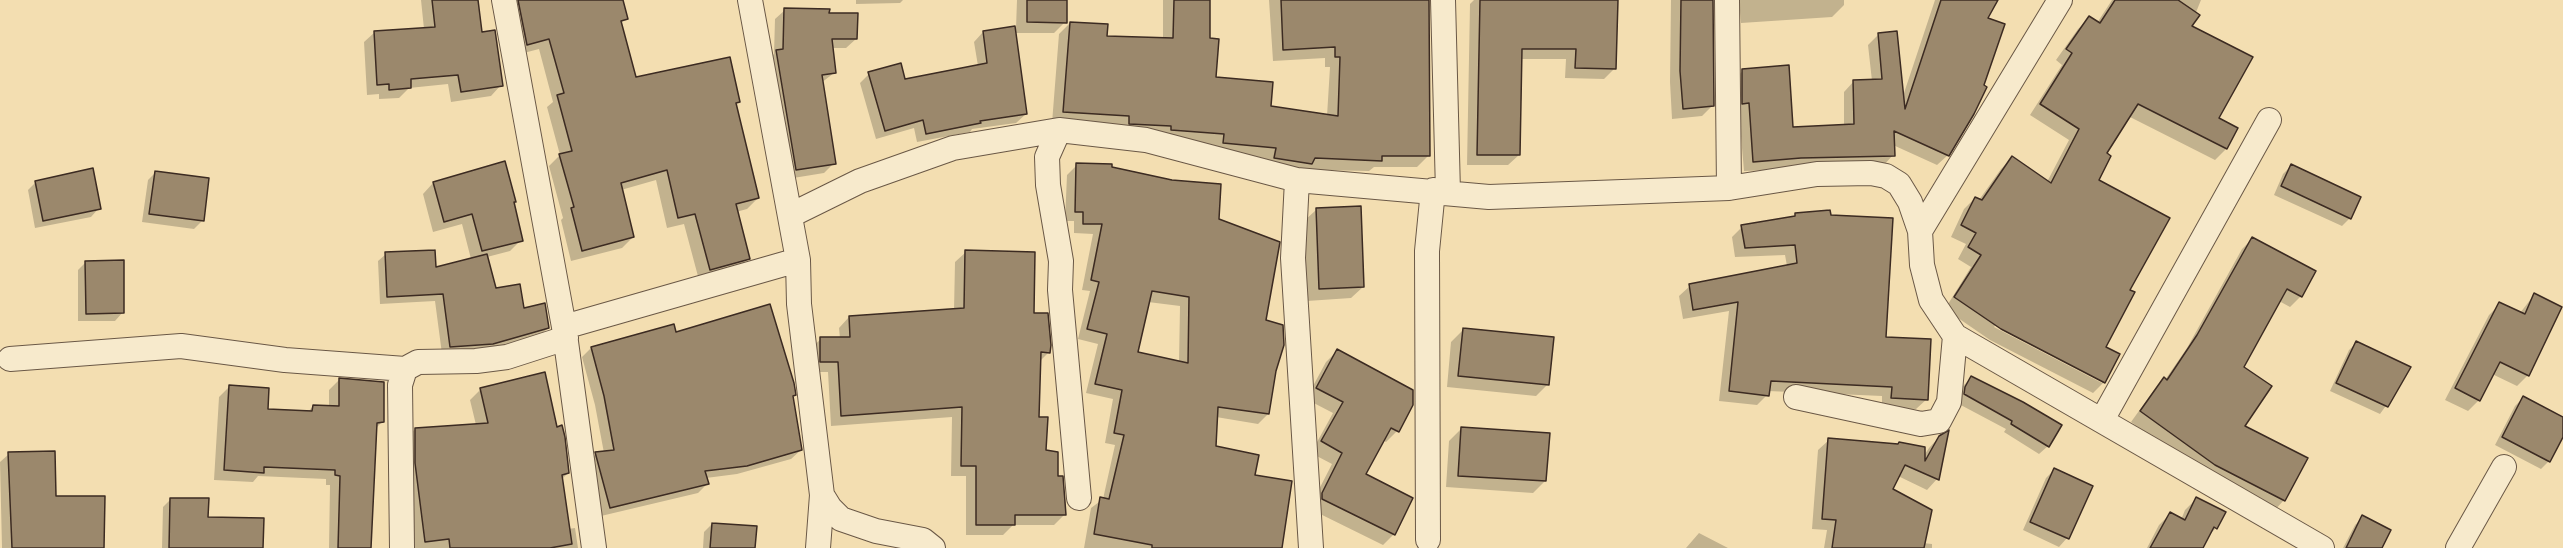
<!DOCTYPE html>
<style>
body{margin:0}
canvas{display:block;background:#f3deb1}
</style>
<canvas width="2563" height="548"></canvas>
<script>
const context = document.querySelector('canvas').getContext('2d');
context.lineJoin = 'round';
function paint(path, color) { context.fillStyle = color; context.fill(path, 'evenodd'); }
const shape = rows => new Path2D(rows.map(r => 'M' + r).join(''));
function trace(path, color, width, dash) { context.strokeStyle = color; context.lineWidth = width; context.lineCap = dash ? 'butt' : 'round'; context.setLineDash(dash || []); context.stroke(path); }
const shadow = shape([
 [421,0,477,0,480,34,501,85,491,96,451,102,448,84,409,88,399,98,379,99,379,94,367,95,364,42,375,32,424,29],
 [513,0,621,0,626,18,620,24,635,79,738,102,735,105,758,198,747,209,736,212,749,258,738,269,699,280,684,224,667,228,656,180,621,190,633,237,622,248,571,261,561,220,563,218,549,166,560,155,547,107,553,102,539,49,516,55],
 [856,0,903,0,900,3,856,4],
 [1017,0,1065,0,1065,22,1054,33,1015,33,1026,114,1016,123,972,129,970,132,917,142,914,128,876,139,860,83,869,74,904,81,978,66,974,42,983,32,1016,28],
 [1163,0,1208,0,1208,39,1214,78,1269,107,1327,116,1330,67,1325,67,1325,58,1273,61,1269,0,1429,0,1428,156,1417,167,1374,167,1369,171,1264,169,1265,159,1213,153,1214,145,1160,140,1052,123,1059,34,1070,23,1105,38,1163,39],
 [1474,0,1617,0,1614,69,1604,79,1565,78,1566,59,1521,59,1519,155,1508,165,1467,165,1470,4],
 [1671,0,1711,0,1712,106,1702,116,1672,119,1670,82],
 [1739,0,1844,0,1844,5,1832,17,1741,23],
 [1935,0,1996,0,1986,19,1948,155,1937,165,1893,145,1893,155,1883,166,1744,171,1739,113,1732,81,1743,71,1792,128,1844,126,1844,92,1854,81,1872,81,1868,45,1878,35,1902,99],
 [2112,0,2201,0,2190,27,2217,119,2236,129,2226,149,2215,160,2128,116,2105,154,2097,181,2128,291,2104,348,2104,382,2093,393,1990,340,1945,309,1971,267,1958,259,1966,244,1951,237,1964,209,1975,198,1979,200,2001,169,2012,158,2047,182,2069,140,2030,115,2062,65,2056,60,2078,29,2089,18,2097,23],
 [1996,324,2102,380,2102,383,1994,327],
 [785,10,828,14,856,39,846,48,831,48,834,73,821,83,834,163,824,173,787,179,767,61,774,54,775,19],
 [1077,165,1111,168,1218,220,1264,321,1274,371,1268,414,1258,424,1216,417,1215,447,1253,477,1280,548,1084,548,1091,508,1103,499,1115,445,1105,443,1113,399,1086,393,1098,344,1078,339,1090,291,1082,290,1093,234,1074,233,1074,221,1065,221,1067,175],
 [1148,302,1180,306,1179,363,1136,353],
 [2291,166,2350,218,2342,226,2274,195,2283,174],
 [156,172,202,221,194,229,142,222,148,180],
 [36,182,99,208,91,217,35,228,28,190],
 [433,183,512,203,521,240,510,251,487,257,495,290,548,328,540,336,500,348,442,354,435,301,380,304,378,261,386,254,434,269,471,259,462,224,433,232,423,194],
 [1316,210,1363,287,1351,298,1307,301,1304,221],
 [1796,215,1927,399,1916,409,1882,408,1882,396,1768,391,1767,395,1757,405,1719,401,1729,311,1683,319,1679,296,1690,286,1787,266,1785,255,1735,257,1732,237,1742,227,1793,218],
 [2252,239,2301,296,2290,307,2279,301,2242,368,2243,426,2284,500,2274,511,2205,476,2131,422,2154,390,2165,380,2187,348,2242,249],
 [966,252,1032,314,1049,352,1039,362,1038,418,1045,451,1057,478,1065,514,1054,525,1013,525,1003,535,966,535,966,476,951,476,952,417,831,426,828,372,810,372,810,349,821,339,840,339,839,328,849,317,954,310,955,262],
 [86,262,123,312,115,321,78,321,78,270],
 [2534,295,2528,375,2517,386,2492,374,2479,400,2468,411,2445,400,2489,315,2500,304,2520,313],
 [1463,330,1548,384,1536,396,1447,387,1451,342],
 [675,334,792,397,801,450,791,459,737,474,706,478,707,484,698,493,601,516,587,463,596,454,604,453,595,405,582,357,591,348],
 [2356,343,2409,367,2400,386,2380,414,2330,391,2349,350],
 [1337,351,1397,431,1386,442,1383,440,1364,475,1394,534,1383,545,1312,510,1311,505,1332,464,1311,453,1333,413,1306,399,1326,362],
 [1971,378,2048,446,2039,454,2004,432,2006,429,1957,403,1963,386],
 [339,380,382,422,375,429,370,548,329,548,330,485,326,485,326,479,258,476,253,482,214,480,219,397,229,387,266,410,308,412,313,406,329,407,329,390],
 [481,389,568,473,561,480,568,529,575,528,578,548,415,548,405,474,405,440,415,429,476,425,470,400],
 [2523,398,2563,418,2563,434,2549,461,2541,469,2495,445,2515,406],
 [1461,429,1545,481,1533,493,1446,487,1449,441],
 [1947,433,1937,479,1927,490,1898,476,1891,490,1923,543,1932,544,1932,548,1824,548,1827,530,1812,529,1818,450,1829,440,1923,457,1929,448,1939,437],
 [9,454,54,497,103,548,2,548,0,462],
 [2054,470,2091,487,2067,538,2059,547,2023,530,2046,478],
 [171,499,207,518,261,548,162,548,163,507],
 [2196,499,2216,528,2207,537,2201,548,2147,548,2159,525,2170,514,2181,520,2185,510],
 [2363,517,2380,548,2343,548,2355,525],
 [712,524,754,548,703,548,704,532],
 [1699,533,1728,548,1686,548]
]);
const building = shape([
 [432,0,478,0,482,32,495,30,503,86,461,92,458,75,411,79,411,88,389,90,389,84,377,85,374,31,435,27,432,0],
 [518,0,623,0,628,19,621,21,636,77,730,57,740,102,736,103,759,198,736,204,750,259,710,270,695,214,678,218,667,170,621,183,634,237,582,251,571,208,574,207,559,154,572,151,557,95,564,93,549,39,527,45,518,0],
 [1027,0,1067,0,1067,23,1027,22,1027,0],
 [1174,0,1210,0,1210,38,1219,39,1216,77,1273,82,1271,106,1338,116,1340,57,1335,57,1335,47,1283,50,1281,0,1429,0,1430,156,1382,156,1382,161,1315,158,1312,164,1274,158,1276,148,1223,143,1224,134,1171,130,1171,126,1129,124,1129,116,1063,112,1070,22,1108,24,1107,36,1173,38,1174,0],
 [1480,0,1618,0,1616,69,1575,68,1576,49,1522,49,1520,155,1477,155,1480,0],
 [1681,0,1713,0,1714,106,1683,109,1680,71,1681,0],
 [1941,0,1998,0,1988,18,2005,24,1984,85,1987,87,1974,114,1949,156,1894,131,1895,156,1801,158,1753,162,1749,103,1742,104,1742,69,1789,65,1793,127,1854,124,1853,80,1882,79,1878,33,1897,31,1905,109,1941,0],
 [2115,0,2178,0,2200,15,2192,26,2253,57,2219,118,2238,128,2227,149,2138,104,2107,153,2111,156,2099,180,2170,218,2130,290,2135,292,2106,347,2120,354,2105,383,2001,329,1954,297,1981,255,1968,247,1976,233,1961,225,1975,197,1982,200,2012,156,2051,183,2079,129,2040,104,2072,53,2066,49,2089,16,2100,23,2115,0],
 [784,8,830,9,829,13,858,13,857,39,832,39,836,73,822,75,836,164,796,170,776,50,783,49,784,8],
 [1015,26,1027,114,980,121,981,123,926,134,923,120,885,131,868,72,901,63,905,79,987,63,983,31,1015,26],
 [505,161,516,202,514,202,523,241,482,251,472,214,444,222,433,182,505,161],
 [1076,163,1112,164,1112,167,1172,180,1221,184,1219,219,1280,242,1266,320,1283,325,1284,345,1276,371,1269,414,1218,407,1216,446,1259,455,1255,475,1292,481,1282,548,1152,548,1152,545,1094,534,1100,497,1109,499,1124,435,1114,433,1122,390,1095,384,1107,334,1087,329,1099,282,1091,280,1102,224,1083,224,1083,212,1075,212,1076,163],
 [1152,291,1189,297,1188,363,1138,352,1152,291],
 [2291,164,2361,197,2351,219,2281,186,2291,164],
 [93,168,101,209,43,221,35,181,93,168],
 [155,171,209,178,204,221,149,214,155,171],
 [1361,206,1364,287,1319,289,1316,208,1361,206],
 [1830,210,1831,215,1893,218,1886,337,1931,339,1928,400,1891,398,1892,387,1771,381,1769,396,1729,391,1738,302,1693,310,1689,284,1797,263,1795,245,1745,248,1741,225,1795,216,1795,213,1830,210],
 [2252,237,2316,271,2302,297,2287,289,2244,367,2272,386,2245,426,2308,458,2285,501,2215,465,2140,411,2164,377,2167,380,2197,335,2252,237],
 [435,250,436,267,487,254,496,288,520,284,524,308,545,303,549,328,493,344,450,347,443,294,387,297,385,252,435,250],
 [965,250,1035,252,1034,313,1048,313,1051,345,1050,353,1041,352,1039,417,1048,417,1046,450,1058,452,1058,476,1063,476,1066,515,1015,515,1015,525,976,525,976,466,961,466,962,407,841,416,838,362,820,362,820,337,850,337,849,316,964,308,965,250],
 [124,260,124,313,86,314,85,261,124,260],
 [2534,293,2562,307,2529,376,2500,362,2480,401,2455,388,2499,302,2525,314,2534,293],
 [770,304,794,383,796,395,793,396,802,450,747,466,705,471,709,484,610,508,595,452,614,450,604,396,591,347,674,324,676,332,770,304],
 [1463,328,1554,337,1549,385,1458,376,1463,328],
 [2356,341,2411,367,2388,407,2336,383,2356,341],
 [1337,349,1413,390,1413,405,1399,432,1391,428,1366,474,1413,498,1395,535,1322,499,1322,493,1342,453,1321,441,1343,402,1316,388,1337,349],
 [545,372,557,427,562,425,565,437,569,473,562,475,572,544,550,548,450,548,449,539,425,542,415,463,415,428,488,423,480,388,545,372],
 [1971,376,2023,402,2062,425,2049,447,2011,424,2012,421,1964,394,1965,387,1971,376],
 [339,378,384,382,384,422,377,423,371,548,338,548,340,476,335,475,335,470,264,467,264,473,224,470,229,385,269,388,268,409,312,411,313,405,339,406,339,378],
 [2523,396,2563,417,2563,437,2550,462,2502,437,2523,396],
 [1461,427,1550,433,1546,481,1458,476,1461,427],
 [1949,430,1939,480,1905,465,1893,489,1932,510,1924,548,1832,548,1836,520,1822,519,1828,438,1898,444,1899,442,1925,447,1925,461,1939,436,1949,430],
 [55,451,56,496,105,496,104,548,12,548,8,452,55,451],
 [2054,468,2093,486,2069,539,2030,522,2054,468],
 [2196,497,2226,512,2217,529,2214,527,2203,548,2150,548,2170,512,2185,520,2196,497],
 [170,498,209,498,208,517,264,518,263,548,169,548,170,498],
 [2362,515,2391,530,2382,548,2346,548,2362,515],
 [712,523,757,526,755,548,710,548,712,523]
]);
const minor = shape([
 [504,0,564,327,594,548],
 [750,0,798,260,799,304,822,495,818,548],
 [1443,0,1448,192],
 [1727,0,1729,188],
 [1059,130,1047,157,1048,185,1061,261,1060,290,1079,498],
 [1297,180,1293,258,1311,548],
 [791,215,860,181,953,148,1059,130,1146,140,1297,180,1489,197,1729,188,1817,174,1871,173,1886,176,1899,184,1910,202,1920,231,1922,265,1931,300,1955,336,2322,548],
 [1920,231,2060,0],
 [564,327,798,260],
 [10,359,181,346,285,360,405,369],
 [1796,397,1921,424,1939,421,1949,402,1955,336],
 [2102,420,2269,120],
 [822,495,830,508,841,519,876,531,923,540,933,548],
 [1428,540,1427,251,1433,190],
 [402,548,400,385,405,369,418,362,476,361,507,357,566,338],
 [2458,548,2504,467]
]);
paint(shadow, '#0003');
paint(building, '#9b886c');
trace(building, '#3c2b22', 1.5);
trace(minor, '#6a5846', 26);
trace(minor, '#f7eacc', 24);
</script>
